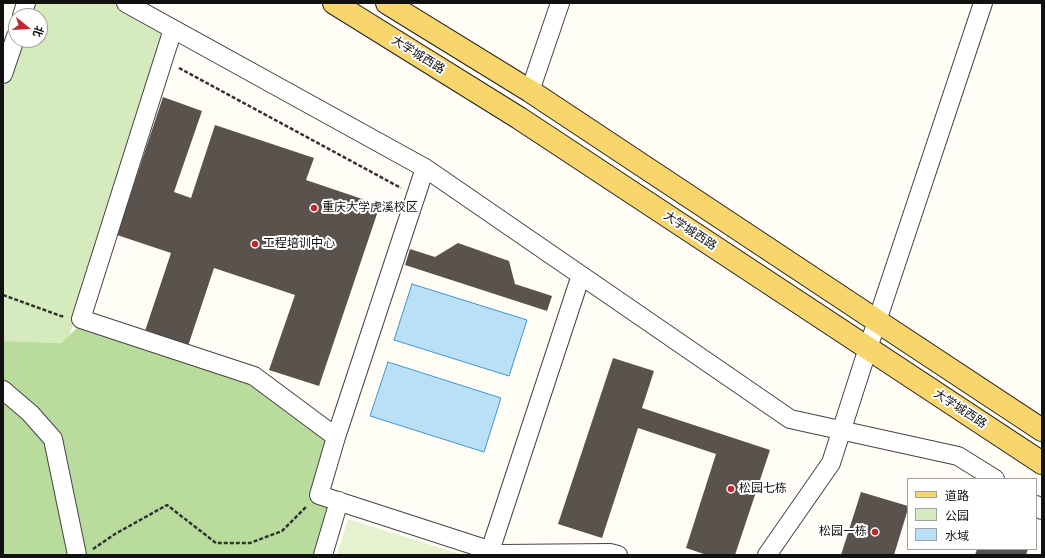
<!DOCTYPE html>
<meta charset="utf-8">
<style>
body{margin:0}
#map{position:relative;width:1045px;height:558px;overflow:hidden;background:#fffdf5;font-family:Merriweather,"Noto Sans SC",serif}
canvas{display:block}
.frame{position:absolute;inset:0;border:4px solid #111;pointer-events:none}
.legend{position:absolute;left:907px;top:478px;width:130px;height:72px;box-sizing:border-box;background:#fff;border:1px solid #a0a0a0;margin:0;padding:5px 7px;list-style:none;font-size:12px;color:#111}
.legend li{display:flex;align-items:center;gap:8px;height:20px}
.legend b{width:20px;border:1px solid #a0a0a0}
.north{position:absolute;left:8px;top:8px;width:40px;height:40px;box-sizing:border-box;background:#fff;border:1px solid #a0a0a0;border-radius:50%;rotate:108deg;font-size:11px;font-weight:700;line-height:16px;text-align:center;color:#111}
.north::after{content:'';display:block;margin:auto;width:14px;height:18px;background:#c4262e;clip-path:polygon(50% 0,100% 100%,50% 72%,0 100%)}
</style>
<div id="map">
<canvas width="1045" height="558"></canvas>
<div class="frame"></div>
<ul class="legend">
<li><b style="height:5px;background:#f9d66b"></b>道路</li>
<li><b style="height:11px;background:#d5ebbd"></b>公园</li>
<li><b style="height:11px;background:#b9e0f7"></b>水域</li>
</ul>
<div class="north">北</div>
</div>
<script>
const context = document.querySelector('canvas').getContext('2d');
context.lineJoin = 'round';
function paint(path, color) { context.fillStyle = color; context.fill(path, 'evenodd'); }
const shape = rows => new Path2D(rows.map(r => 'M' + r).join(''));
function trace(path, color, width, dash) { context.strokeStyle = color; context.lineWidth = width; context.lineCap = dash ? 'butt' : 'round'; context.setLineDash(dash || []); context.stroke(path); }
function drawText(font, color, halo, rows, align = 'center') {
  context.font = font + ' Merriweather,"Noto Sans SC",serif'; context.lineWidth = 4; context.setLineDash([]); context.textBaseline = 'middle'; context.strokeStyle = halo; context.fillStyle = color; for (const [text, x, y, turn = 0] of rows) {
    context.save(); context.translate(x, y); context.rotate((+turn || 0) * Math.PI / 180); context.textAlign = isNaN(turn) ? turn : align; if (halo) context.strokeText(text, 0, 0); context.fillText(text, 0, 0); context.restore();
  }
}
const green = shape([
 [31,3,114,3,166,32,70,334,61,343,3,341,3,87,19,40,40,40,40,16,27,16]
]);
const forest = shape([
 [79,326,252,381,328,438,329,506,314,555,3,555,3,341,61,343]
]);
const pitch = shape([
 [348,519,463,555,337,555]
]);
const water = shape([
 [412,284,527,320,509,376,394,340,412,284],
 [388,362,501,398,484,452,370,416,388,362]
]);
const building = shape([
 [163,97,202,111,174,192,191,198,215,125,314,158,306,180,380,205,319,386,269,370,295,295,214,268,188,346,145,331,171,253,117,235],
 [458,243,509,261,515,284,552,296,547,311,405,265,410,249,435,257],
 [613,358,654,371,642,408,770,450,735,555,707,555,686,548,716,454,638,428,602,538,558,524],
 [861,492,908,506,908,509,894,555,841,555],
 [977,549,1028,549,1026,555,975,555]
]);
const path = shape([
 [179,68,401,188],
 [3,295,61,316,65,317],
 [93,549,115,534,167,505,216,543,250,543,282,531,307,506]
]);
const minor = shape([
 [126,3,425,168,790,419,958,456,995,479],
 [22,16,26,3],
 [173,29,81,319,254,376,336,437,319,495,501,554,610,553,618,555],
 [3,74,16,36],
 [530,91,560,3],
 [3,390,30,413,53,439,77,555],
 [336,437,425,168],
 [1036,505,1042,510],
 [490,551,581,275],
 [323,555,339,501],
 [767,555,831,463,868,348,983,3]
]);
const major = shape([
 [334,3,519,118,1042,463],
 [387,3,530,91,877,321,1042,430]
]);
const markers = [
 [314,208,4,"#c4262e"],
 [255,244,4,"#c4262e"],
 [731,489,4,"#c4262e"],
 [875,532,4,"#c4262e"]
];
const streetNames = [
 ["大学城西路",418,55,32],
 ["大学城西路",690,231,33],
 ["大学城西路",960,409,33]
];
const poiNames = [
 ["重庆大学虎溪校区",322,208],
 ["工程培训中心",263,244],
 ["松园七栋",739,489],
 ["松园一栋",867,532,"right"]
];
paint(green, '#d5ebbd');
paint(forest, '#b9dc9c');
paint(pitch, '#e6f2cf');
paint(water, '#b9e0f7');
trace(water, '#3f96cf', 1);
paint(building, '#5a524d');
trace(minor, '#444', 20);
trace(major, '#222', 24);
trace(path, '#333', 2.5, [4, 2]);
trace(minor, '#fff', 18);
trace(major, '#f9d66b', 22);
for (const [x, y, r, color] of markers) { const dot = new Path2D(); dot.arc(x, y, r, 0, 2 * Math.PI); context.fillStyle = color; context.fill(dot); trace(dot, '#fff', 1.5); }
drawText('12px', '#111', '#fff', streetNames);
drawText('12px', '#111', '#fff', poiNames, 'left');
</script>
